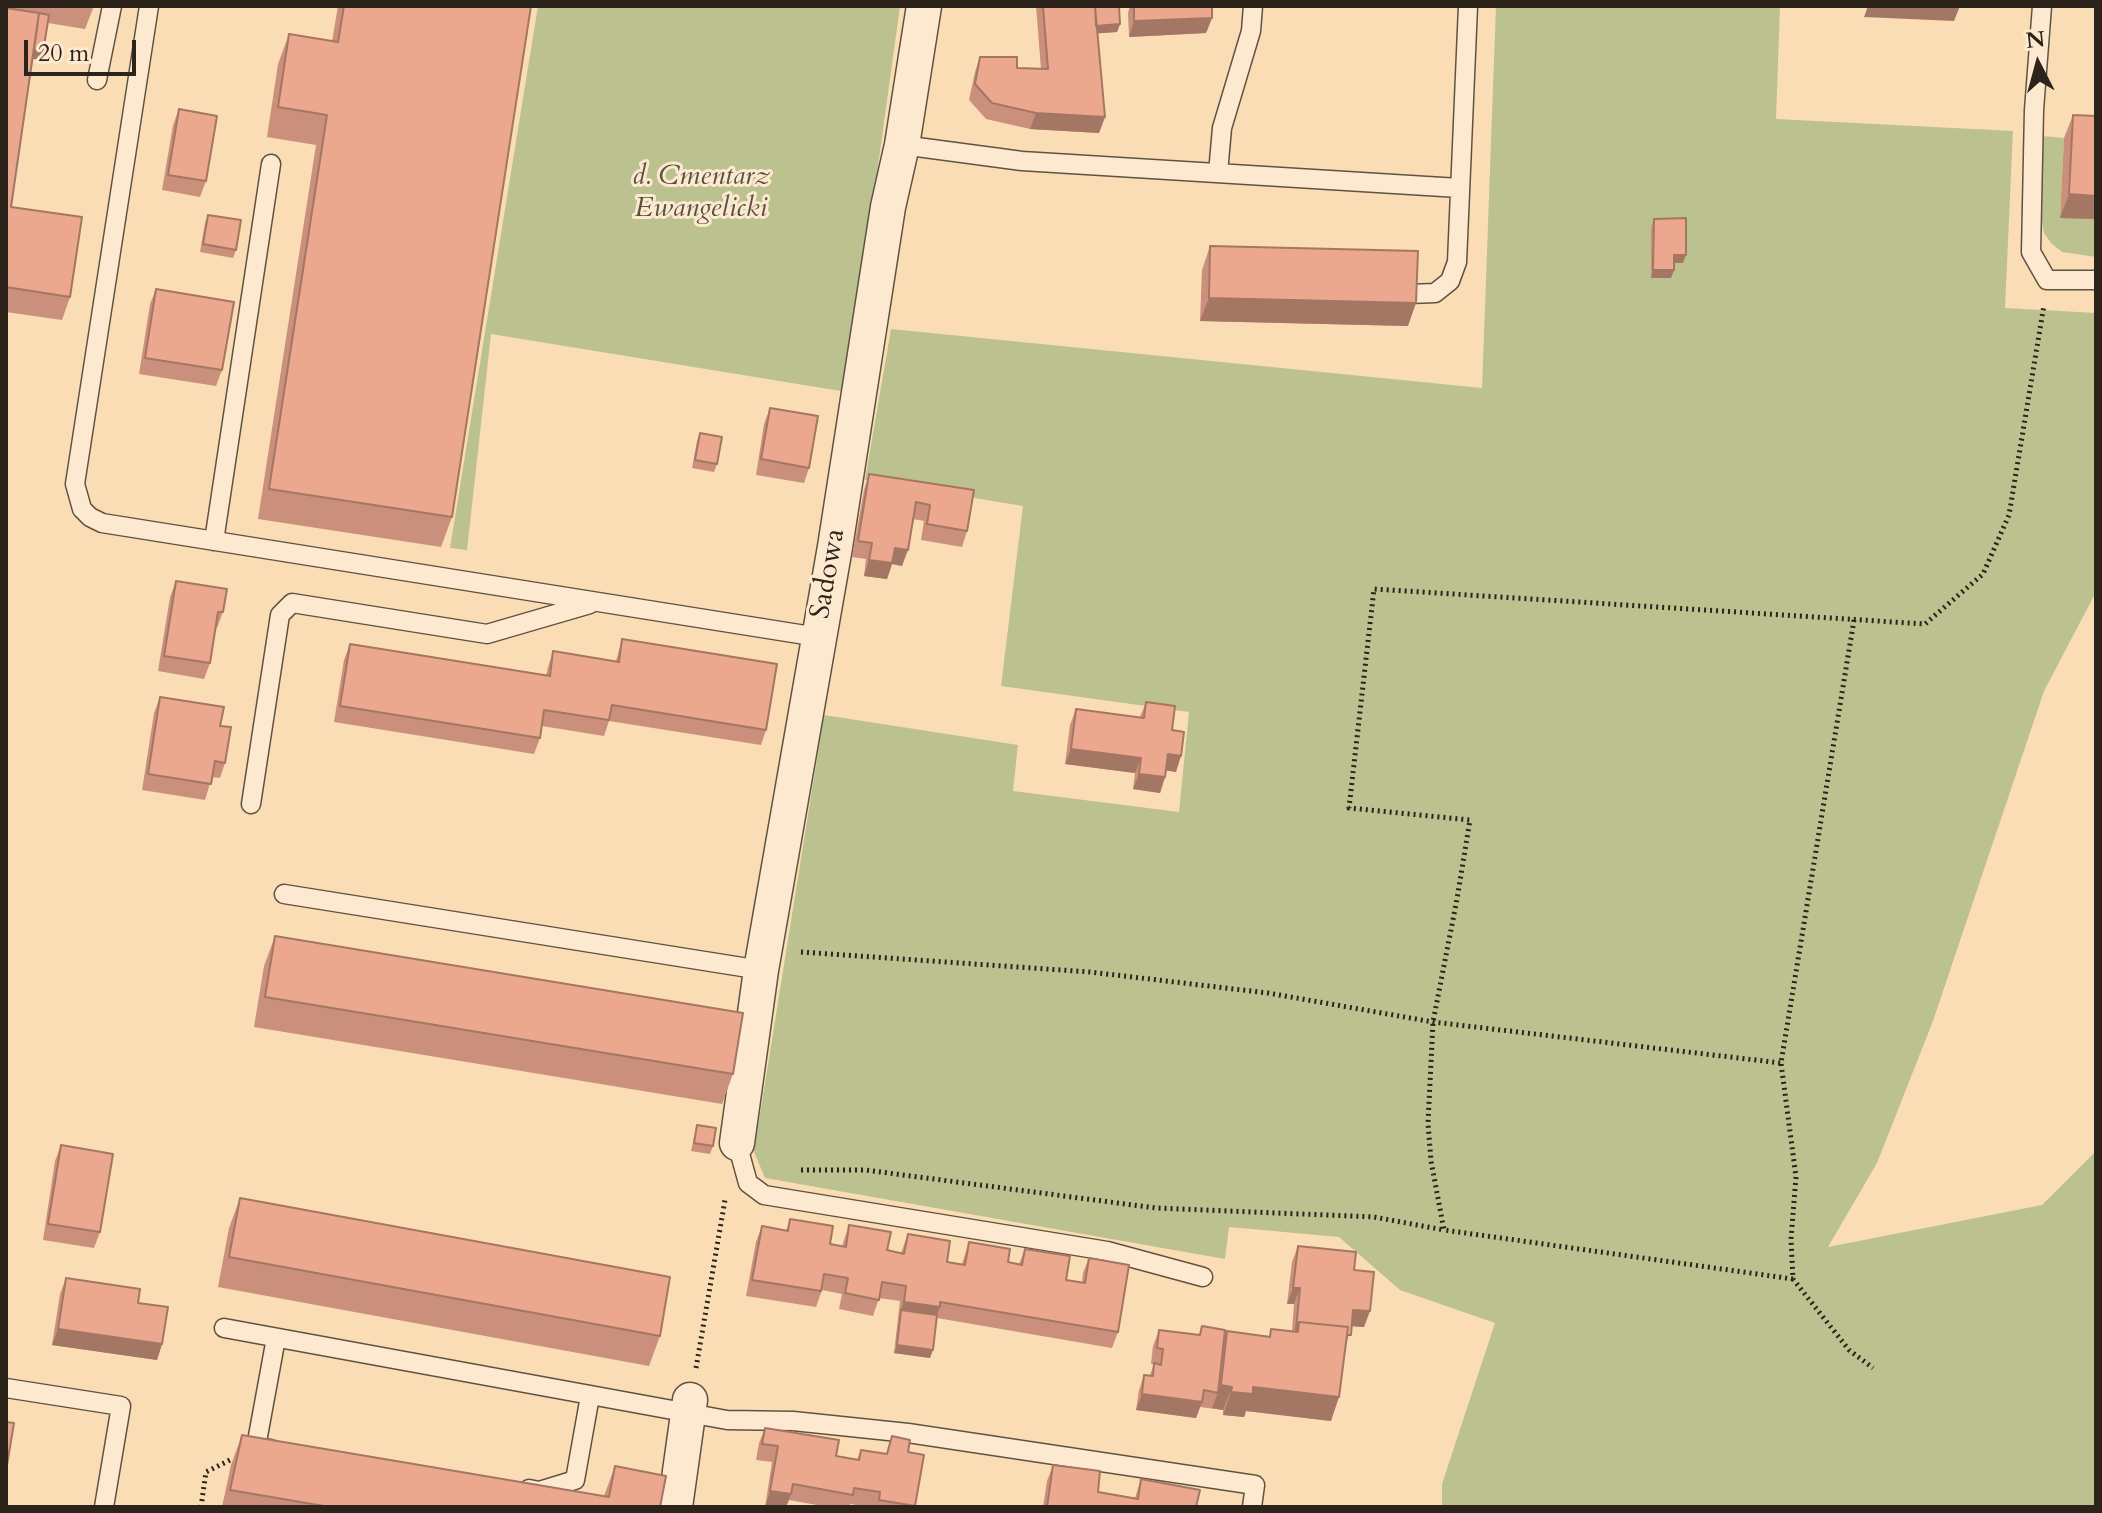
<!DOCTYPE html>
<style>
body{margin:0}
#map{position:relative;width:2102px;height:1513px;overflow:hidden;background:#faddb5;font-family:Cardo,serif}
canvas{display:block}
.frame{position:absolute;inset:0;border:8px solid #2c231b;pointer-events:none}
.north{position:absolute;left:1998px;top:24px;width:80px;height:80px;-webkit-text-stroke:6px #fce9cf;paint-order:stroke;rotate:354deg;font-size:22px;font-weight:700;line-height:32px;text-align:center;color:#2c231b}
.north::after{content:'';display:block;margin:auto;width:28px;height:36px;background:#2c231b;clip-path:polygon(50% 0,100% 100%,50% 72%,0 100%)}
.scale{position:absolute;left:24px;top:40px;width:112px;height:36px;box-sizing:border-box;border:4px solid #2c231b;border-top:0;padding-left:10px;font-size:24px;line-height:28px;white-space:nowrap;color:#2c231b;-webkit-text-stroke:6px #fce9cf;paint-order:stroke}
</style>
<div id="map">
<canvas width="2102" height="1513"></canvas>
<div class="frame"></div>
<div class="north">N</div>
<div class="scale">20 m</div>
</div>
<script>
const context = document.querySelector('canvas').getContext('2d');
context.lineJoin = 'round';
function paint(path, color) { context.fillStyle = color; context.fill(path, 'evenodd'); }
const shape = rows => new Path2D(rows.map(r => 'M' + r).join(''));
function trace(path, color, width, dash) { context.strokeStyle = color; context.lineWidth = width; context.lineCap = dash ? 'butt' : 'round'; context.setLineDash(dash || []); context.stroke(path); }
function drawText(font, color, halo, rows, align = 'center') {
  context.font = font + ' Cardo,serif'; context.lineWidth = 6; context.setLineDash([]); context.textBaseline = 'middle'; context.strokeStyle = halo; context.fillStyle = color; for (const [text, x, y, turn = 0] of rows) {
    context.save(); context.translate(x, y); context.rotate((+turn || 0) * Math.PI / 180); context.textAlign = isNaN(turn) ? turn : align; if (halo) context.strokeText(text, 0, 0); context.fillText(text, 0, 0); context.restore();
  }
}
const green = shape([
 [538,6,900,6,847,392,491,334,467,550,450,548],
 [1496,6,1780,6,1776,119,2013,131,2005,308,2096,313,2096,592,2044,691,1933,1021,1877,1163,1828,1247,2042,1205,2096,1151,2096,1507,1442,1507,1442,1484,1495,1323,1400,1290,1339,1237,1229,1227,1225,1259,765,1178,754,1152,824,715,1018,745,1013,791,1179,812,1189,712,1001,686,1023,506,865,480,891,329,1482,388],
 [2042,136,2064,138,2060,217,2096,219,2096,257,2062,252,2051,243,2044,233,2041,217]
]);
const path = shape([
 [1854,620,1781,1063,1796,1177,1791,1239,1793,1279,1849,1350,1873,1368],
 [801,952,1090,972,1268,993,1433,1022,1781,1063],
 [801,1170,865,1170,1156,1208,1374,1217,1444,1230],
 [1793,1279,1444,1230,1431,1161,1428,1123,1433,1022,1457,899,1470,820,1349,808,1374,589,1925,624,1983,574,2009,515,2044,305],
 [696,1368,725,1200],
 [201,1507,206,1472,230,1460,234,1461]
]);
const service = shape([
 [149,6,75,484,82,509,90,517,102,523,818,637],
 [2042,6,2034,110,2031,252,2047,280,2096,280],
 [97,80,112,6],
 [902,145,1022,161,1459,188],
 [1218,173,1222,128,1251,31,1253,6],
 [1409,294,1435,293,1450,281,1457,262,1468,6],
 [214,541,271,164],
 [251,804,280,615,292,603,487,634,590,604],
 [284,894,761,970],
 [737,1143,748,1183,764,1195,1107,1251,1203,1277],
 [224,1328,727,1420,793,1421,908,1433,1255,1485,1252,1507],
 [6,1388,121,1406,104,1507],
 [270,1449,256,1447,276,1338],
 [529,1489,539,1491,575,1480,590,1396]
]);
const minor = shape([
 [737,1143,761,970,835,547,888,207,902,145,924,6],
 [675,1507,690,1400]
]);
const wall = shape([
 [6,6,94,6,85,29,48,23,43,52,41,60,33,59,11,207,70,297,62,320,6,312],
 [338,6,531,6,452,517,441,547,258,519,316,145,267,137,278,64,289,34,332,41],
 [1036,6,1119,6,1120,24,1117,32,1097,33,1105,117,1099,133,1030,129,986,119,969,100,975,72,980,57,1017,68,1041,69],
 [1130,6,1212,6,1212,18,1206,33,1129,37,1128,13],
 [179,109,206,181,200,197,162,190,173,125],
 [2073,115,2096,116,2096,219,2060,218,2064,138],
 [208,215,236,250,233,258,200,252,205,223],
 [1654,219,1683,263,1674,263,1674,270,1671,278,1651,278,1651,227],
 [1210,246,1408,326,1200,321,1202,270],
 [156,289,222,370,216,386,139,374,150,304],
 [770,408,809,468,804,483,756,475,764,424],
 [700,433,717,464,714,472,692,468,697,441],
 [869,474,974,490,967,531,962,547,921,540,924,521,913,519,902,566,892,564,887,579,864,576,866,559,852,557,864,490],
 [176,581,223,612,217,628,215,628,210,663,204,679,158,671,170,597],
 [622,639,766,730,761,745,609,721,604,736,542,726,540,738,534,754,334,722,344,660,350,644,546,676,548,667,553,651,616,661],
 [160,697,220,726,225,763,220,778,212,777,205,800,142,790,154,713],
 [1146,702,1172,730,1176,772,1166,770,1165,777,1160,793,1133,789,1135,773,1065,764,1070,725,1076,709,1140,717],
 [275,936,733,1074,722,1104,254,1027,264,966],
 [697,1125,713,1146,710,1154,691,1151],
 [61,1145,100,1232,94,1248,43,1240,55,1161],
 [240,1198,660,1336,649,1366,218,1287,229,1228],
 [790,1219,830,1244,842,1246,849,1225,887,1250,901,1253,908,1234,947,1262,962,1264,969,1242,1008,1262,1019,1264,1025,1249,1066,1280,1082,1283,1083,1273,1089,1258,1118,1332,1112,1348,937,1318,930,1358,894,1353,900,1301,879,1298,873,1316,839,1309,842,1294,822,1290,816,1307,746,1296,756,1242,762,1226,786,1231],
 [1298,1246,1354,1270,1364,1327,1351,1326,1345,1350,1331,1421,1246,1411,1244,1417,1223,1415,1223,1410,1200,1407,1196,1418,1136,1410,1139,1390,1144,1375,1150,1375,1154,1364,1151,1364,1153,1346,1159,1330,1199,1335,1202,1326,1224,1338,1227,1331,1269,1336,1271,1329,1292,1331,1294,1304,1287,1304,1292,1262],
 [66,1278,138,1303,162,1344,157,1360,52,1345,60,1294],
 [765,1428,836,1456,857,1460,861,1450,886,1454,892,1436,908,1452,924,1455,914,1507,868,1507,850,1504,849,1507,828,1507,789,1500,786,1507,765,1507,772,1462,756,1460,759,1443],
 [242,1435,604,1496,615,1466,660,1507,222,1507,231,1465],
 [1053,1465,1098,1492,1135,1498,1141,1479,1196,1507,1043,1507,1047,1481]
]);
const shadedWall = shape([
 [1868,6,1960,6,1954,21,1864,17],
 [1212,18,1206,33,1129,37,1134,21],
 [1120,24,1117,32,1090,34,1092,26],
 [30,50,43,52,41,60,27,58],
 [1036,113,1105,117,1099,133,1030,129],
 [2069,194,2096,196,2096,219,2060,218],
 [1674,255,1686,255,1683,263,1671,263],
 [1653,270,1674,270,1671,278,1651,278],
 [1209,298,1416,303,1408,326,1200,321],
 [895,548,908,550,902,566,892,564,887,579,864,576,869,560],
 [1071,749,1141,758,1135,773,1065,764],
 [1168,754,1181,756,1176,772,1162,770],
 [1139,774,1165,777,1160,793,1133,789],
 [1293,1288,1300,1288,1294,1304,1287,1304],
 [904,1302,940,1307,934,1323,901,1310,898,1318],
 [1353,1310,1370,1311,1364,1327,1347,1326],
 [58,1329,162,1344,157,1360,52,1345],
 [897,1345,933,1350,930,1358,894,1353],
 [1221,1385,1232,1387,1223,1410,1212,1408],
 [1253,1387,1339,1397,1331,1421,1246,1411,1244,1417,1223,1415,1231,1392],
 [1142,1394,1202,1402,1196,1418,1136,1410],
 [770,1491,791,1494,786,1507,765,1507]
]);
const building = shape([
 [344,6,531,6,452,517,269,489,327,115,278,107,289,34,338,42,344,6],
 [1043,6,1095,6,1105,117,1036,113,992,103,975,84,980,57,1017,57,1017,68,1048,69,1043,6],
 [1095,6,1119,6,1120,24,1096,26,1095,6],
 [1134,6,1212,6,1212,18,1134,21,1134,6],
 [6,8,39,13,11,207,82,217,70,297,6,287,6,8],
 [39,13,49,15,43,52,34,50,39,13],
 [179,109,217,116,206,181,168,175,179,109],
 [2073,115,2096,116,2096,196,2069,194,2073,115],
 [208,215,241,220,236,250,203,244,208,215],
 [1686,218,1686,255,1674,255,1674,270,1653,270,1654,219,1686,218],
 [1210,246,1418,251,1416,303,1209,298,1210,246],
 [156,289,234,302,222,370,145,358,156,289],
 [770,408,818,416,809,468,761,459,770,408],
 [700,433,722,437,717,464,695,460,700,433],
 [869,474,974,490,967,531,927,524,930,505,916,502,908,550,895,548,892,563,869,560,872,543,858,541,869,474],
 [176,581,227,589,223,612,218,612,210,663,164,656,176,581],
 [622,639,777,664,766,730,612,705,609,720,544,710,540,738,340,706,350,644,550,676,553,651,619,662,622,639],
 [160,697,224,707,220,726,231,727,225,763,215,761,211,784,148,774,160,697],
 [1146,702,1175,706,1172,730,1184,732,1181,756,1168,754,1165,777,1139,774,1141,758,1071,749,1076,709,1144,718,1146,702],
 [275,936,743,1013,733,1074,265,997,275,936],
 [697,1125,716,1128,713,1146,694,1143,697,1125],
 [61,1145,113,1154,100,1232,48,1224,61,1145],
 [240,1198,670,1277,660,1336,229,1257,240,1198],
 [790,1219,833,1226,830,1244,846,1247,849,1225,891,1232,887,1250,904,1254,908,1234,950,1241,947,1262,965,1265,969,1242,1010,1249,1008,1262,1022,1265,1025,1249,1070,1256,1066,1280,1085,1283,1089,1258,1129,1265,1118,1332,940,1302,940,1307,904,1302,906,1286,882,1282,879,1300,845,1293,848,1278,824,1274,821,1291,752,1280,762,1226,788,1231,790,1219],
 [1298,1246,1356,1252,1354,1270,1374,1272,1370,1311,1353,1310,1351,1335,1347,1335,1348,1327,1299,1322,1296,1330,1300,1288,1293,1288,1298,1246],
 [66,1278,140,1289,138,1303,168,1307,162,1344,58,1329,66,1278],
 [901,1310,937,1315,933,1350,897,1345,901,1310],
 [1299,1322,1348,1327,1339,1397,1253,1387,1253,1394,1231,1392,1232,1387,1221,1385,1227,1331,1270,1337,1271,1329,1298,1332,1299,1322],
 [1202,1326,1225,1330,1218,1393,1204,1390,1202,1402,1142,1394,1144,1375,1153,1376,1154,1363,1161,1365,1163,1349,1157,1348,1159,1330,1200,1335,1202,1326],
 [6,1422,14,1423,6,1471,6,1422],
 [765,1428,839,1440,836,1456,859,1460,861,1450,887,1454,892,1436,910,1440,908,1452,924,1455,915,1506,879,1500,880,1492,854,1488,853,1495,793,1484,791,1494,770,1491,778,1446,762,1444,765,1428],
 [242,1435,609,1497,615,1466,666,1476,660,1507,330,1507,230,1490,242,1435],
 [1053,1465,1100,1471,1098,1492,1138,1499,1141,1479,1200,1490,1196,1507,1047,1507,1053,1465]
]);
const parkNames = [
 ["d. Cmentarz",701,178],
 ["Ewangelicki",701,210]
];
const streetNames = [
 ["Sadowa",829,574,-80]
];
paint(green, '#bcc28f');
trace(service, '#605242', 21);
trace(minor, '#605242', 37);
trace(path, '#2c231b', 5, [2, 4]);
trace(service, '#fce9cf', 18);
trace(minor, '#fce9cf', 34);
paint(wall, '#ca907b');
paint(shadedWall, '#a47664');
paint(building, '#eba88f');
trace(building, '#a47664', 2);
drawText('italic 28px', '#57533e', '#fce9cf', parkNames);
drawText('28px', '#2c231b', '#fce9cf', streetNames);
</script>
